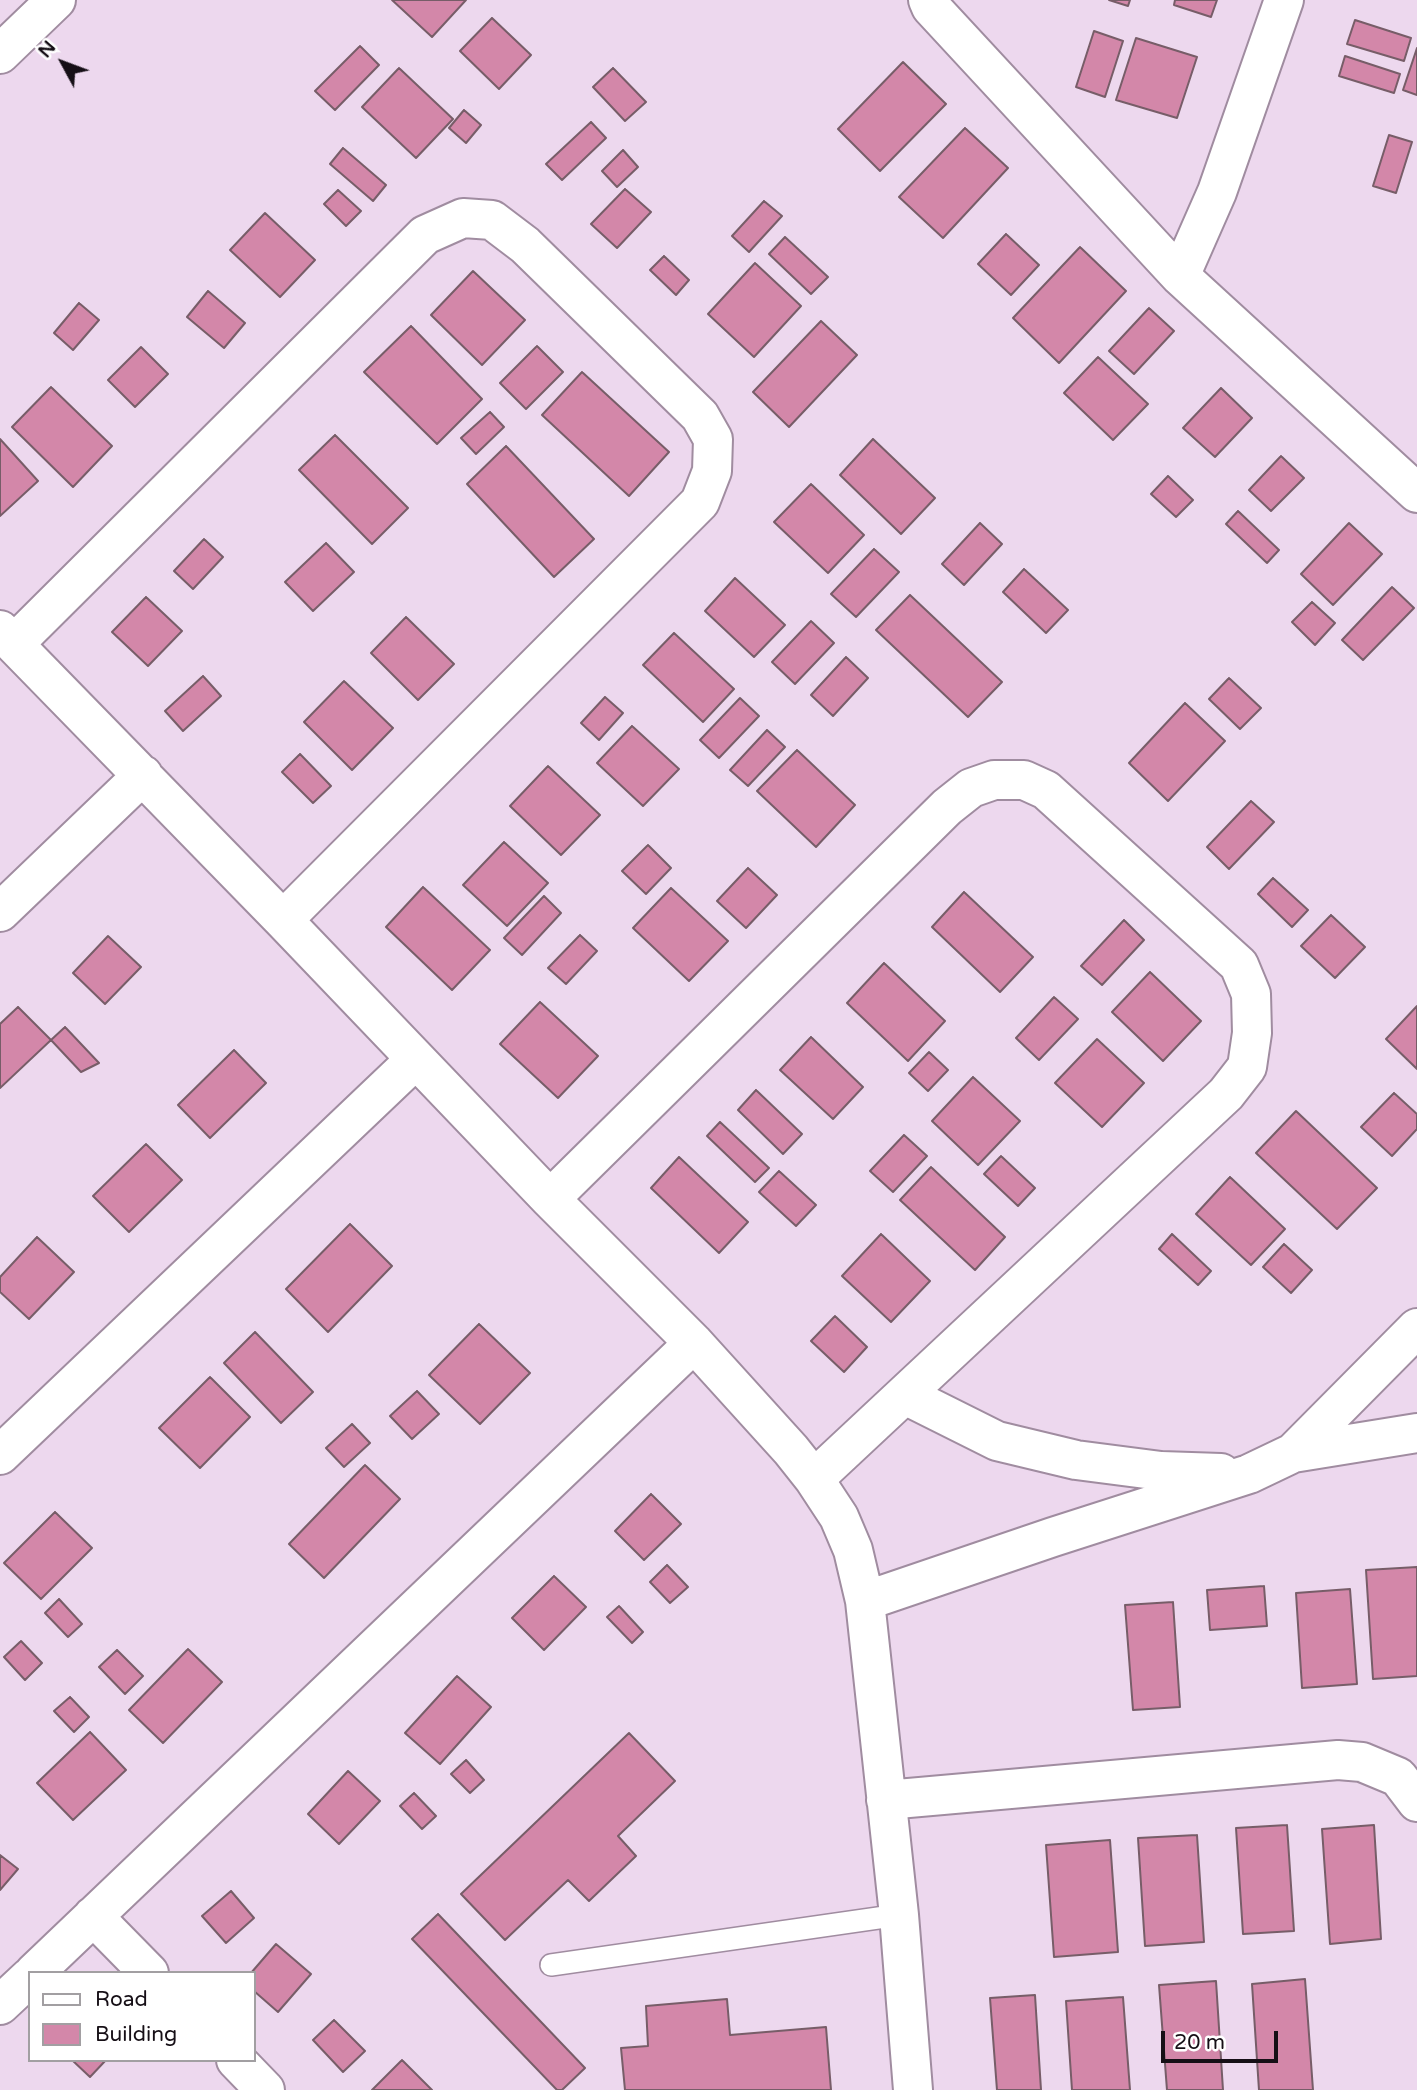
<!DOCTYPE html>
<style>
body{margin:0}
#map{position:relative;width:1417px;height:2090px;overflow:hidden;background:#edd8ee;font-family:"Varela Round",sans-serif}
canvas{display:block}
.legend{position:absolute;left:28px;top:1971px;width:228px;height:91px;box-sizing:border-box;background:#fff;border:2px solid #a29fa2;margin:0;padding:9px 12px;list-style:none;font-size:21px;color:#160f16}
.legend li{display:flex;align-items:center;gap:14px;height:35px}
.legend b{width:35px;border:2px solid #a29fa2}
.north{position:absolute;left:28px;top:28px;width:70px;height:70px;-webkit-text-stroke:5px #fff;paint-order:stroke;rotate:311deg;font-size:19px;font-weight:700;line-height:28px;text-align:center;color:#160f16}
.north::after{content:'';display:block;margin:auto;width:24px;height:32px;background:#160f16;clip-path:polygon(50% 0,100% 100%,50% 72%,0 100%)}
.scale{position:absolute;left:1161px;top:2031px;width:117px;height:32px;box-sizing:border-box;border:4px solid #160f16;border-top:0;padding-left:9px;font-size:21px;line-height:24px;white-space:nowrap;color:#160f16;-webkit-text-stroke:5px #fff;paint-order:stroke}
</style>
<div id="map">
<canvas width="1417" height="2090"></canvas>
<ul class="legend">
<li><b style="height:9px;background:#fff"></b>Road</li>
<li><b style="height:19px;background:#d387a9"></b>Building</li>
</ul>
<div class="north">N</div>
<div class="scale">20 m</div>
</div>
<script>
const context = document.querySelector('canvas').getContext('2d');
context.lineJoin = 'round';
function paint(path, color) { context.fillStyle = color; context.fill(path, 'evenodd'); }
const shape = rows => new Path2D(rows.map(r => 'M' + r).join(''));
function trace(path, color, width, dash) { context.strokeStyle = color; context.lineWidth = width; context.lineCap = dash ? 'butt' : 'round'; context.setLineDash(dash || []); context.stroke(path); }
const building = shape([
 [392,0,466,0,432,37,392,0],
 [1109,0,1130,0,1128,6,1109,0],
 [1175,0,1217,0,1211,17,1174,5,1175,0],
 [492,18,531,55,499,89,460,51,492,18],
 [1355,20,1411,38,1404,61,1347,44,1355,20],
 [1094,31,1123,41,1105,97,1076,87,1094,31],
 [1136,38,1197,57,1177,118,1116,100,1136,38],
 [360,46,379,65,335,110,315,91,360,46],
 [1417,48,1417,95,1403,90,1417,48],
 [1345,56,1400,74,1394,93,1339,76,1345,56],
 [903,62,946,104,880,171,838,129,903,62],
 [399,68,453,119,416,158,362,107,399,68],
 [613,68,646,102,625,121,593,87,613,68],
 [464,110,481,125,466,143,449,128,464,110],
 [591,122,606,138,562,180,546,164,591,122],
 [965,128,1008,168,943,238,899,197,965,128],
 [1389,135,1412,142,1396,193,1373,186,1389,135],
 [343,148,386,185,373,201,330,164,343,148],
 [623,150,638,167,617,187,602,171,623,150],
 [625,189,651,212,617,248,591,224,625,189],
 [338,190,361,211,346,226,324,204,338,190],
 [764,201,782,216,749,252,732,236,764,201],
 [265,213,315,260,280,297,230,250,265,213],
 [1006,234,1039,265,1011,295,978,264,1006,234],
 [785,237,828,277,811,294,769,254,785,237],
 [1080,247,1126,291,1059,363,1013,318,1080,247],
 [664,256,689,280,676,295,650,270,664,256],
 [755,263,801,306,754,357,708,314,755,263],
 [473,271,525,320,482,365,431,315,473,271],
 [208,291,245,323,224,348,187,317,208,291],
 [79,303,99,320,73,350,54,333,79,303],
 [1149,308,1174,331,1134,374,1109,351,1149,308],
 [821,321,857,355,789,427,753,392,821,321],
 [411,326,482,399,437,444,364,372,411,326],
 [537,346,563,372,526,409,500,383,537,346],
 [141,347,168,374,135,407,108,380,141,347],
 [1098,357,1148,404,1113,440,1064,393,1098,357],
 [582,372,669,452,629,496,542,415,582,372],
 [51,387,112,446,73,487,12,427,51,387],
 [1221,388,1252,418,1215,457,1183,428,1221,388],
 [490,412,504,427,476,454,461,438,490,412],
 [335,435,408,508,372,544,299,470,335,435],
 [0,439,38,481,0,516,0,439],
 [873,439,935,498,901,534,840,475,873,439],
 [506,446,594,539,554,577,467,484,506,446],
 [1281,456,1304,478,1271,511,1249,490,1281,456],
 [1168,476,1193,500,1176,517,1151,494,1168,476],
 [811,484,864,535,828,573,774,522,811,484],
 [1238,511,1279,550,1267,563,1226,524,1238,511],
 [980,523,1002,544,964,585,942,564,980,523],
 [1349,523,1382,554,1333,605,1301,574,1349,523],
 [204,539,223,557,193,589,174,571,204,539],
 [326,543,354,572,313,611,285,582,326,543],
 [874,549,899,572,856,617,831,594,874,549],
 [1024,569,1068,610,1046,633,1003,592,1024,569],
 [735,578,785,625,754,657,705,611,735,578],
 [1392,587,1414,608,1363,660,1342,640,1392,587],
 [910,595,1002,682,968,717,876,630,910,595],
 [146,597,182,631,148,666,112,632,146,597],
 [1312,602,1335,623,1315,645,1292,622,1312,602],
 [406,617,454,664,418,700,371,653,406,617],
 [811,621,834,643,795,684,772,662,811,621],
 [674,633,734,689,703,722,643,665,674,633],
 [846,657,868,678,833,716,811,695,846,657],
 [203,676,221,696,183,731,165,711,203,676],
 [1229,678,1261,708,1240,729,1209,699,1229,678],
 [344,681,393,728,352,770,304,722,344,681],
 [605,697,623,713,599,740,581,723,605,697],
 [740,698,759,716,719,758,700,740,740,698],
 [1185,703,1225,741,1168,801,1129,763,1185,703],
 [632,726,679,769,643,806,597,763,632,726],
 [767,730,785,747,748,786,730,770,767,730],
 [797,750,855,805,816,847,757,791,797,750],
 [300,754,331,786,313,803,282,772,300,754],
 [548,766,600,815,561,855,510,806,548,766],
 [1251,801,1274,822,1229,869,1207,847,1251,801],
 [504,842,548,883,507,926,463,885,504,842],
 [648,845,671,868,646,894,622,871,648,845],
 [748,868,777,895,746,928,717,901,748,868],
 [1273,878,1308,910,1292,927,1258,894,1273,878],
 [423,887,490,950,452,990,386,927,423,887],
 [671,888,728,941,689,981,633,928,671,888],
 [964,892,1033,957,1000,992,932,927,964,892],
 [544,896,561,913,522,955,504,938,544,896],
 [1331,915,1365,947,1335,978,1301,946,1331,915],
 [1124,920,1144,940,1102,985,1081,966,1124,920],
 [580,935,597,951,566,984,548,968,580,935],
 [108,936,141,967,105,1004,73,973,108,936],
 [884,963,945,1021,908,1061,847,1003,884,963],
 [1150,972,1201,1021,1163,1061,1112,1012,1150,972],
 [1054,997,1078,1019,1039,1060,1016,1038,1054,997],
 [540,1002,598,1056,558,1098,500,1044,540,1002],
 [1417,1006,1417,1069,1386,1039,1417,1006],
 [18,1007,51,1040,0,1088,0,1024,18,1007],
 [65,1027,99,1063,81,1072,51,1040,65,1027],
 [811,1037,863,1087,833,1119,780,1070,811,1037],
 [1097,1039,1144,1083,1102,1127,1055,1083,1097,1039],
 [234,1050,266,1083,210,1138,178,1105,234,1050],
 [929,1052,948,1070,928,1091,909,1073,929,1052],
 [973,1077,1020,1121,978,1165,932,1121,973,1077],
 [756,1090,802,1134,783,1154,738,1110,756,1090],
 [1394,1093,1417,1114,1417,1129,1392,1156,1361,1127,1394,1093],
 [1296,1111,1377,1188,1337,1229,1256,1153,1296,1111],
 [720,1122,769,1168,755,1182,707,1136,720,1122],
 [904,1135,927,1156,893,1192,870,1171,904,1135],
 [146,1144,182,1180,129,1232,93,1196,146,1144],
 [1001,1156,1035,1188,1018,1206,984,1174,1001,1156],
 [679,1157,748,1222,719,1253,651,1188,679,1157],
 [931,1167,1005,1237,975,1270,900,1200,931,1167],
 [779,1171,816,1205,796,1226,759,1192,779,1171],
 [1230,1177,1285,1229,1251,1265,1196,1214,1230,1177],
 [350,1224,392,1266,328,1332,286,1289,350,1224],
 [881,1234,930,1281,891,1322,842,1276,881,1234],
 [1172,1234,1211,1271,1198,1285,1159,1249,1172,1234],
 [37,1237,74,1272,29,1319,0,1292,0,1277,37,1237],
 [1284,1244,1312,1270,1291,1293,1263,1267,1284,1244],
 [835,1316,867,1347,844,1372,811,1341,835,1316],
 [479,1324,530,1373,480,1424,429,1375,479,1324],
 [255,1332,313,1392,281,1423,224,1363,255,1332],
 [210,1377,250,1417,200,1468,159,1428,210,1377],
 [417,1391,439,1414,412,1439,390,1416,417,1391],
 [352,1424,370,1443,344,1467,326,1448,352,1424],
 [365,1465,400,1499,324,1578,289,1544,365,1465],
 [651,1494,681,1524,644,1560,615,1531,651,1494],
 [55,1512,92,1548,41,1599,4,1563,55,1512],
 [667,1565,688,1587,670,1603,650,1582,667,1565],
 [1417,1567,1417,1676,1373,1679,1366,1570,1417,1567],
 [554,1576,586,1607,544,1650,512,1618,554,1576],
 [1264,1586,1267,1626,1210,1630,1207,1590,1264,1586],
 [1350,1589,1357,1684,1302,1688,1296,1593,1350,1589],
 [59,1599,82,1624,68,1637,45,1613,59,1599],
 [1173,1602,1180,1707,1133,1710,1125,1605,1173,1602],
 [619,1606,643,1632,632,1643,607,1617,619,1606],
 [21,1641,42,1663,25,1680,4,1657,21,1641],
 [188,1649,222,1682,163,1743,129,1710,188,1649],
 [117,1650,143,1676,125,1694,99,1667,117,1650],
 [457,1676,491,1707,440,1764,405,1733,457,1676],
 [70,1697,89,1717,74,1732,54,1711,70,1697],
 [90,1732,126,1770,73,1820,37,1783,90,1732],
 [629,1733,675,1781,618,1836,636,1856,589,1901,568,1880,505,1940,461,1894,629,1733],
 [466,1760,484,1780,470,1793,451,1774,466,1760],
 [348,1771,380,1801,339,1844,308,1814,348,1771],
 [414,1793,436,1816,422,1829,400,1806,414,1793],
 [1287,1825,1294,1931,1243,1934,1236,1828,1287,1825],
 [1374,1825,1381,1939,1330,1944,1322,1829,1374,1825],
 [1197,1835,1204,1942,1145,1946,1138,1838,1197,1835],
 [1110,1840,1118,1952,1054,1957,1046,1845,1110,1840],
 [0,1855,18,1869,0,1890,0,1855],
 [231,1891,254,1918,226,1943,202,1916,231,1891],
 [438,1914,585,2068,562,2090,557,2090,412,1939,438,1914],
 [276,1944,311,1974,278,2012,254,1991,254,1973,251,1973,276,1944],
 [1305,1979,1313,2090,1259,2090,1252,1984,1305,1979],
 [1216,1981,1223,2090,1167,2090,1159,1985,1216,1981],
 [1035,1995,1041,2090,997,2090,990,1998,1035,1995],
 [1123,1997,1130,2090,1072,2090,1066,2001,1123,1997],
 [727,1999,730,2035,826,2027,831,2090,625,2090,621,2048,648,2046,646,2006,727,1999],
 [334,2020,365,2051,343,2072,313,2040,334,2020],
 [72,2060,106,2060,90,2077,72,2060],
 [402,2060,432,2090,372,2090,402,2060]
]);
const service = shape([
 [551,1965,899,1915]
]);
const minor = shape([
 [928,0,931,7,1180,276,1417,493],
 [0,54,56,0],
 [1180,276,1217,192,1284,0],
 [0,630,283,920,550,1199,694,1343,791,1450,814,1479,839,1517,853,1550,865,1601,899,1915,913,2090],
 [14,644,425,235,463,218,492,220,525,245,700,416,713,439,712,471,700,502,283,920],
 [0,912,143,775],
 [550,1199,947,807,971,788,994,780,1024,780,1046,790,1239,965,1251,994,1252,1033,1247,1067,1226,1094,814,1479],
 [905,1395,997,1441,1076,1460,1161,1471,1221,1473],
 [1293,1453,1417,1328],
 [0,1455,415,1060],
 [865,1601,1053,1537,1249,1474,1293,1453,1417,1433],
 [886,1800,1338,1760,1362,1762,1398,1777,1417,1802],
 [93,1916,149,1973],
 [34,1973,694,1343],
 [0,2005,30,1977],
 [236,2060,265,2090]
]);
paint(building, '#d387a9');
trace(building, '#775d68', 2);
trace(service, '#a08ca0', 24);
trace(minor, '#a08ca0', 42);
trace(service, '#fff', 21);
trace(minor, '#fff', 38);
</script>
